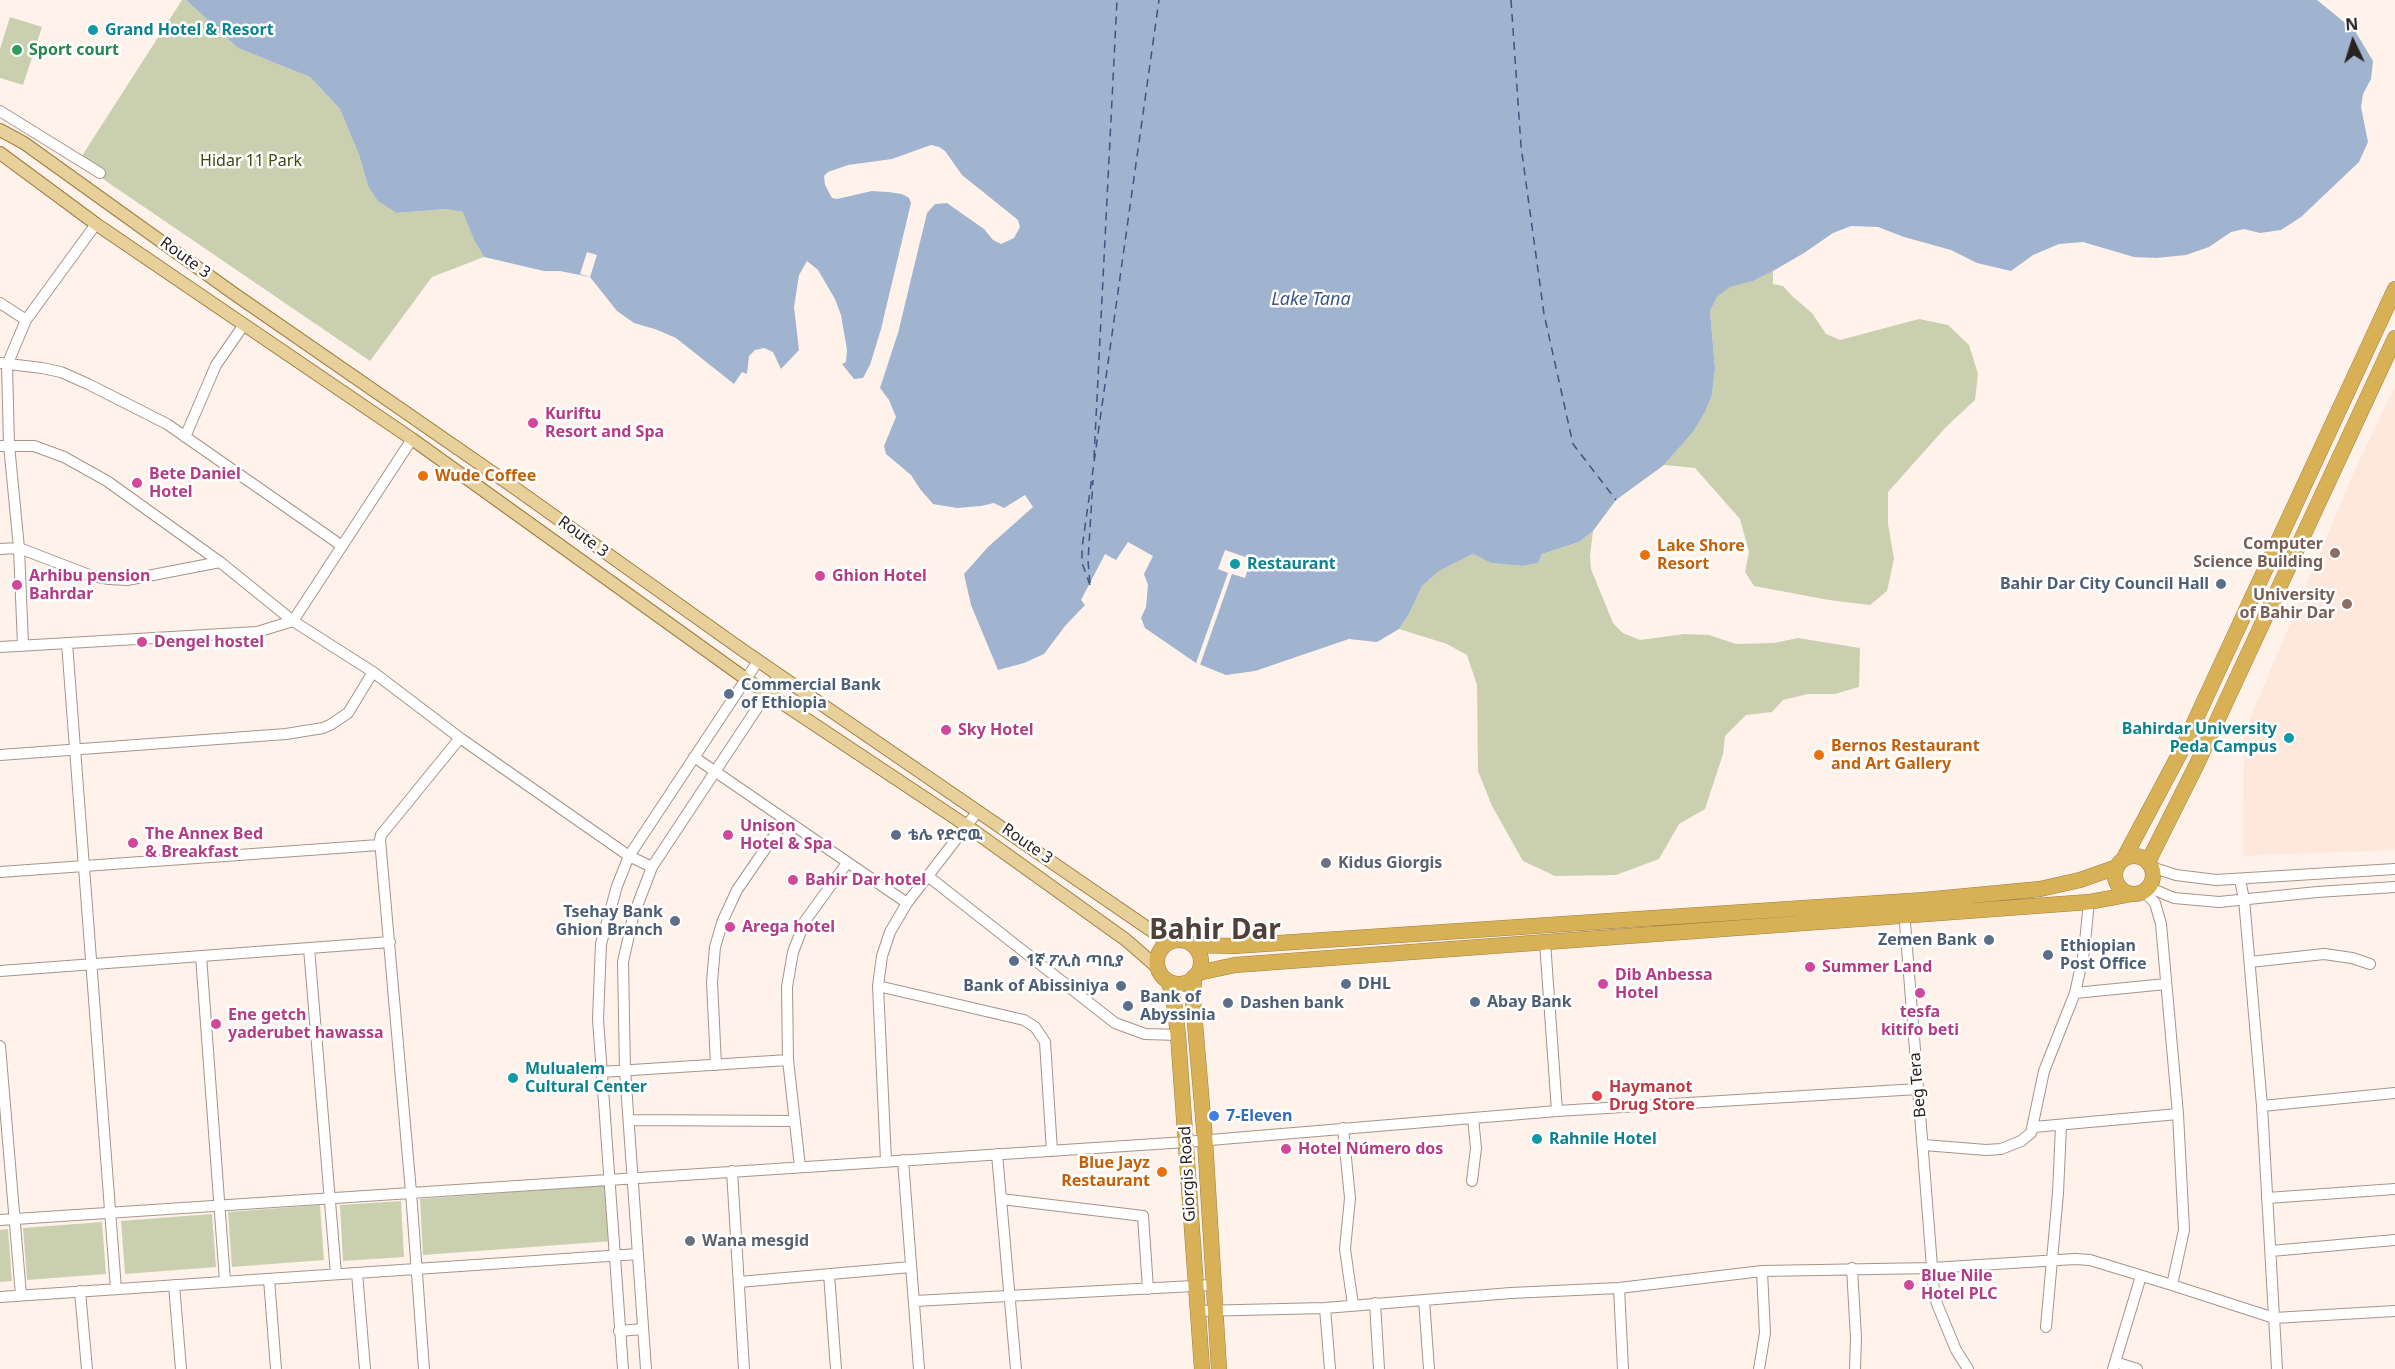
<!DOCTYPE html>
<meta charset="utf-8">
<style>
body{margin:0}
#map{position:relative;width:2395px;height:1369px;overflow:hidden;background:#fef2eb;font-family:"Noto Sans",sans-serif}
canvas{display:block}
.north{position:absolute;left:2323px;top:12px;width:60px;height:60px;-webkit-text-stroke:4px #fff;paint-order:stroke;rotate:356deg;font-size:16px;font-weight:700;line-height:24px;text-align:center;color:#2a231f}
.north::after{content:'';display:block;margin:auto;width:21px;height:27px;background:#2a231f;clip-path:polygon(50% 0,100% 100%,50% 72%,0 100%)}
</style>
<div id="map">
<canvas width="2395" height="1369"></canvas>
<div class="north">N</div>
</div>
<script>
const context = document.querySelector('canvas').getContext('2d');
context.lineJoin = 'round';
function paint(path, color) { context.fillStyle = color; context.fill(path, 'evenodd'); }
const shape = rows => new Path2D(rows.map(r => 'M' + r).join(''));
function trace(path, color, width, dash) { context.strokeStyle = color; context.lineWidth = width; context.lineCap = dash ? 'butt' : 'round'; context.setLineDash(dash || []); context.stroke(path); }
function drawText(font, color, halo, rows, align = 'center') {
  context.font = font + ' "Noto Sans","Noto Sans Ethiopic",sans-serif'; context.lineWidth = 5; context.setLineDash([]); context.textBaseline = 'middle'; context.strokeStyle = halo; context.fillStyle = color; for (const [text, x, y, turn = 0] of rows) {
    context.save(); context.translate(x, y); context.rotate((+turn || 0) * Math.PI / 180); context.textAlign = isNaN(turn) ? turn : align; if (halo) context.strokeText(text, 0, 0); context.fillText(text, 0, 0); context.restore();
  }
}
const built = shape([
 [2395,386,2395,850,2243,856,2244,733,2353,474]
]);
const green = shape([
 [182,0,186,0,238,48,310,77,340,109,359,155,368,186,397,213,448,209,464,212,474,240,484,257,432,277,370,361,78,162],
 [10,17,42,27,23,85,0,78,0,49],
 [1773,271,1773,284,1783,286,1792,296,1812,313,1826,334,1840,340,1919,319,1948,325,1969,345,1978,374,1975,400,1946,427,1888,492,1888,524,1894,559,1887,591,1870,605,1829,600,1754,586,1745,572,1749,552,1740,519,1695,468,1664,465,1693,432,1705,412,1712,395,1715,368,1710,311,1717,297,1730,286,1753,281],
 [1593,531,1590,556,1591,569,1613,623,1623,633,1640,640,1684,634,1709,635,1736,644,1774,643,1798,638,1860,648,1859,687,1835,694,1808,694,1783,700,1772,712,1746,715,1725,736,1723,754,1705,809,1679,824,1659,859,1616,875,1555,876,1523,861,1492,806,1478,771,1477,685,1467,655,1447,644,1399,629,1409,614,1422,586,1439,571,1473,554,1491,563,1522,566,1538,563,1542,554,1579,542],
 [609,1185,613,1241,423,1255,420,1199],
 [401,1201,404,1257,343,1261,340,1205],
 [320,1205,324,1260,232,1267,228,1212],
 [212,1214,216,1267,125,1274,121,1221],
 [102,1222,106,1274,27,1280,23,1228],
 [8,1229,12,1281,0,1282,0,1230]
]);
const water = shape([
 [186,0,2317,0,2355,31,2373,61,2371,79,2363,94,2361,107,2368,142,2359,162,2301,217,2281,230,2260,233,2244,229,2231,232,2209,247,2186,255,2156,258,2134,257,2083,242,2059,244,2033,255,2011,271,1977,263,1951,250,1904,237,1878,227,1851,226,1833,233,1804,253,1773,271,1753,281,1730,287,1717,297,1710,311,1715,368,1712,395,1705,412,1693,432,1664,465,1616,500,1593,531,1579,542,1542,554,1538,563,1522,566,1491,563,1473,554,1439,571,1422,586,1409,614,1399,629,1377,642,1349,639,1255,671,1226,675,1196,663,1145,628,1141,618,1146,607,1148,585,1144,574,1153,556,1128,542,1116,560,1105,554,1081,600,1085,605,1065,626,1044,654,1024,663,998,670,971,605,964,574,988,547,1033,507,1025,495,1004,508,994,503,981,506,957,508,933,504,920,489,911,475,886,454,884,446,896,417,889,400,880,388,898,333,927,213,935,204,947,203,984,229,993,240,1001,244,1014,238,1020,227,1018,220,962,175,945,151,939,147,931,145,892,159,848,165,828,172,824,176,825,185,832,198,837,199,872,191,888,192,902,194,909,198,911,203,881,329,870,365,863,378,854,379,842,364,846,362,847,350,841,315,835,299,818,270,807,261,799,275,794,307,799,350,781,369,773,352,764,348,755,350,749,356,747,374,742,372,734,384,676,338,655,329,634,323,617,311,590,277,560,271,544,271,484,257,474,240,463,212,447,209,397,213,378,201,368,186,359,155,340,109,310,77,238,48]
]);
const pier = shape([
 [587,252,597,255,590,277,580,274],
 [1225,550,1251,559,1245,578,1232,574,1200,665,1196,663,1228,573,1218,569]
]);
const ferry = shape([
 [1511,0,1521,146,1544,314,1573,444,1616,500],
 [1094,458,1117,0],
 [1090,583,1088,561,1093,480],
 [1090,585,1082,563,1082,548,1159,0]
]);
const minor = shape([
 [0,111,100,173],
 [0,303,26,320],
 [0,363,42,368,61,372,88,384,167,424,342,546],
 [185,437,216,365,243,326],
 [0,446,34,446,64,457,107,481,220,562,293,621,373,672,460,738,629,856,652,867],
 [0,549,19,548,92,576,109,579,127,580,220,562],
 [67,643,116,1289],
 [23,645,19,548,9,445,7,365,26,320,96,224],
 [0,647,257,632,293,621,412,439],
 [0,755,286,734,323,728,330,725,348,713,373,672],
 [694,757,907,903],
 [2151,867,2176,875,2216,880,2395,869],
 [0,872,379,845],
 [929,877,1115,1023,1145,1034,1178,1035],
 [2240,880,2244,899,2262,1106,2277,1369],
 [2148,887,2174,898,2219,902,2317,892,2395,887],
 [2144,891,2155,903,2161,924,2178,1114,2184,1230,2172,1285],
 [1904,910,1934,1292,1937,1304,1956,1350,1968,1369],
 [1545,942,1557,1111],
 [309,948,336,1274],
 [201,956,225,1281],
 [2250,962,2324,954,2352,958,2370,964],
 [0,971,390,942],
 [878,986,1024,1020,1035,1027,1045,1042,1052,1151],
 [2075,993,2166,984],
 [0,1046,21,1295],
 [716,1065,712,982,715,947,723,920,737,890,785,820],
 [601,1072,788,1060],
 [2262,1106,2395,1093],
 [629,1120,793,1121],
 [2034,1127,2178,1114],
 [1343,1128,1350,1198,1345,1249,1353,1305],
 [1924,1145,1986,1150,2001,1149,2021,1141,2031,1133,2044,1071,2075,993,2084,952,2089,902],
 [997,1154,1016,1369],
 [903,1160,919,1369],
 [886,1161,878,986,882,956,890,932,907,903,978,811],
 [800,1167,788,1060,787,987,793,952,805,921,847,863],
 [732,1171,744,1369],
 [1472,1181,1476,1148,1473,1118],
 [2267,1198,2395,1189],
 [1001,1199,1143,1216,1148,1289],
 [0,1220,1186,1142,1557,1111,1918,1089],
 [2271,1251,2395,1240],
 [1852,1268,1856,1338,1855,1369],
 [357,1273,365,1369],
 [829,1274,836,1369],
 [269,1279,276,1369],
 [739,1282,911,1267],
 [174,1285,181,1369],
 [1619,1288,1623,1369],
 [80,1291,87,1369],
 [0,1297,638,1254],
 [1424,1300,1429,1369],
 [915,1301,1212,1285],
 [1375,1303,1379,1369],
 [1325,1308,1330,1369],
 [1198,1311,1325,1308,1511,1293,1619,1288,1762,1271,1932,1268,2075,1259,2090,1260,2172,1285,2274,1318,2395,1311],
 [2046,1327,2058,1193,2061,1126],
 [619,1331,643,1329],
 [2115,1362,2137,1369],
 [424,1369,411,1192,380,840,381,835,460,738],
 [623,1369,598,1019,601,944,617,886,629,856,758,661],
 [646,1369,625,1070,623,962,633,917,652,867,779,675],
 [1759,1369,1765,1333,1762,1271],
 [2113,1369,2141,1276]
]);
const major = shape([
 [0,130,24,143,233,293,512,486,741,649,1168,942],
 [0,153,96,224,412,439,746,679,967,826,1126,940,1157,967]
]);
const highway = shape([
 '2115 875a19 19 0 1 1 38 0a19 19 0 1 1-38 0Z',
 [2123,860,2181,751,2395,289],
 [2148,862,2197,764,2395,338],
 '1157 962a22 22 0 1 1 44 0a22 22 0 1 1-44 0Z',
 [1193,945,1234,946,1924,900,2040,889,2080,880,2117,867],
 [1198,973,1235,965,2089,902,2132,894],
 [1194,977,1193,1000,1205,1140,1219,1369],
 [1169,982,1174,1002,1178,1035,1202,1369]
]);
const markers = [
 [93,30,6,"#0f9aa8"],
 [17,50,6,"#2e9e5b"],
 [533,423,6,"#d1479c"],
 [423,476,6,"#e8710a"],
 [137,483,6,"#d1479c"],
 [2335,553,6,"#8d6e63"],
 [1645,555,6,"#e8710a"],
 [1235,564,6,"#0f9aa8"],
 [820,576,6,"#d1479c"],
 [2221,584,6,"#5c6f8a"],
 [17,585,6,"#d1479c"],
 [2347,604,6,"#8d6e63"],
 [142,642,6,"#d1479c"],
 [729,694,6,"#5c6f8a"],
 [946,730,6,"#d1479c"],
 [2289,738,6,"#0f9aa8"],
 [1819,755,6,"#e8710a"],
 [728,835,6,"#d1479c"],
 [896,835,6,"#5c6f8a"],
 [133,843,6,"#d1479c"],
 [1326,863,6,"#6b7280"],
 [793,880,6,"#d1479c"],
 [675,921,6,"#5c6f8a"],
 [730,927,6,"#d1479c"],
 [1989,940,6,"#5c6f8a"],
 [2048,955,6,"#5c6f8a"],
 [1014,961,6,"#5c6f8a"],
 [1810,967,6,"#d1479c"],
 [1346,984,6,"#5c6f8a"],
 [1603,984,6,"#d1479c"],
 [1121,986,6,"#5c6f8a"],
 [1920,993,6,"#d1479c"],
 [1475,1002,6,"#5c6f8a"],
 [1228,1003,6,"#5c6f8a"],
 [1128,1006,6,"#5c6f8a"],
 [216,1024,6,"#d1479c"],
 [513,1078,6,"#0f9aa8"],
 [1597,1096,6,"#e0444e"],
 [1214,1116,6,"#3f7fe0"],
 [1537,1139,6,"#0f9aa8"],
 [1286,1149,6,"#d1479c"],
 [1162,1172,6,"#e8710a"],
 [690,1241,6,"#6b7280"],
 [1909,1285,6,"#d1479c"]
];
const cultureNames = [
 ["Grand Hotel & Resort",105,30],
 ["Restaurant",1247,564],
 ["Bahirdar University",2277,729,"right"],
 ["Peda Campus",2277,747,"right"],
 ["Mulualem",525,1069],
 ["Cultural Center",525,1087],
 ["Rahnile Hotel",1549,1139]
];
const leisureNames = [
 ["Sport court",29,50]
];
const parkNames = [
 ["Hidar 11 Park",251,161]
];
const streetNames = [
 ["Route 3",185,258,36],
 ["Route 3",583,537,36],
 ["Route 3",1027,844,35],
 ["Beg Tera",1918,1085,-95],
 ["Giorgis Road",1188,1174,-93]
];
const hotelNames = [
 ["Kuriftu",545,414],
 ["Resort and Spa",545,432],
 ["Bete Daniel",149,474],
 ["Hotel",149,492],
 ["Arhibu pension",29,576],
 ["Bahrdar",29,594],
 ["Ghion Hotel",832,576],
 ["Dengel hostel",154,642],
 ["Sky Hotel",958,730],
 ["Unison",740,826],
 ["Hotel & Spa",740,844],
 ["The Annex Bed",145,834],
 ["& Breakfast",145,852],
 ["Bahir Dar hotel",805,880],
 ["Arega hotel",742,927],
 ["Summer Land",1822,967],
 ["Dib Anbessa",1615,975],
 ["Hotel",1615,993],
 ["tesfa",1920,1012,"center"],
 ["kitifo beti",1920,1030,"center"],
 ["Ene getch",228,1015],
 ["yaderubet hawassa",228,1033],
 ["Hotel Número dos",1298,1149],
 ["Blue Nile",1921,1276],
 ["Hotel PLC",1921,1294]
];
const foodNames = [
 ["Wude Coffee",435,476],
 ["Lake Shore",1657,546],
 ["Resort",1657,564],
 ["Bernos Restaurant",1831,746],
 ["and Art Gallery",1831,764],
 ["Blue Jayz",1150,1163,"right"],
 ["Restaurant",1150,1181,"right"]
];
const educationNames = [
 ["Computer",2323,544],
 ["Science Building",2323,562],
 ["University",2335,595],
 ["of Bahir Dar",2335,613]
];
const serviceNames = [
 ["Bahir Dar City Council Hall",2209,584,"right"],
 ["Commercial Bank",741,685],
 ["of Ethiopia",741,703],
 ["ቴሌ የድሮዉ",908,835],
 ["Tsehay Bank",663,912,"right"],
 ["Ghion Branch",663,930,"right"],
 ["Zemen Bank",1977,940,"right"],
 ["Ethiopian",2060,946],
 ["Post Office",2060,964],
 ["1ኛ ፖሊስ ጣቢያ",1026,961],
 ["DHL",1358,984],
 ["Bank of Abissiniya",1109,986,"right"],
 ["Bank of",1140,997],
 ["Abyssinia",1140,1015],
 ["Abay Bank",1487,1002],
 ["Dashen bank",1240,1003]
];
const worshipNames = [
 ["Kidus Giorgis",1338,863],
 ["Wana mesgid",702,1241]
];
const healthNames = [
 ["Haymanot",1609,1087],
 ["Drug Store",1609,1105]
];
const shopNames = [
 ["7-Eleven",1226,1116]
];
const waterNames = [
 ["Lake Tana",1311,300]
];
const townNames = [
 ["Bahir Dar",1215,931]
];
paint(built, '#fee8dc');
paint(green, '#cad0af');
paint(water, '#a0b3cf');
paint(pier, '#fef2eb');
trace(ferry, '#3b5680', 1.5, [8, 6]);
trace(minor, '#a69489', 12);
trace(major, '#9b7f43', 14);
trace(highway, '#9b7f43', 16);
trace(minor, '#fff', 10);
trace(major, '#e8d09a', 12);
trace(highway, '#d8b156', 15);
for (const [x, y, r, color] of markers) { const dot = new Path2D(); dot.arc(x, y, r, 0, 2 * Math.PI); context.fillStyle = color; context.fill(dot); trace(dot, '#fff', 2); }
drawText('bold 16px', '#0d838f', '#fff', cultureNames, 'left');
drawText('bold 16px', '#27864d', '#fff', leisureNames, 'left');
drawText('16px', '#3f460e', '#fff', parkNames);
drawText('16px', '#2a231f', '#fff', streetNames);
drawText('bold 16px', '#b23c85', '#fff', hotelNames, 'left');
drawText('bold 16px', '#c56008', '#fff', foodNames, 'left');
drawText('bold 16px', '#785e54', '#fff', educationNames, 'right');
drawText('bold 16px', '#4e5e75', '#fff', serviceNames, 'left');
drawText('bold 16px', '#5b616d', '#fff', worshipNames, 'left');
drawText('bold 16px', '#be3a42', '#fff', healthNames, 'left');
drawText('bold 16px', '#366cbe', '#fff', shopNames, 'left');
drawText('italic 18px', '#3b5680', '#fff', waterNames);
drawText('bold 28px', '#504037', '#fff', townNames);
</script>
